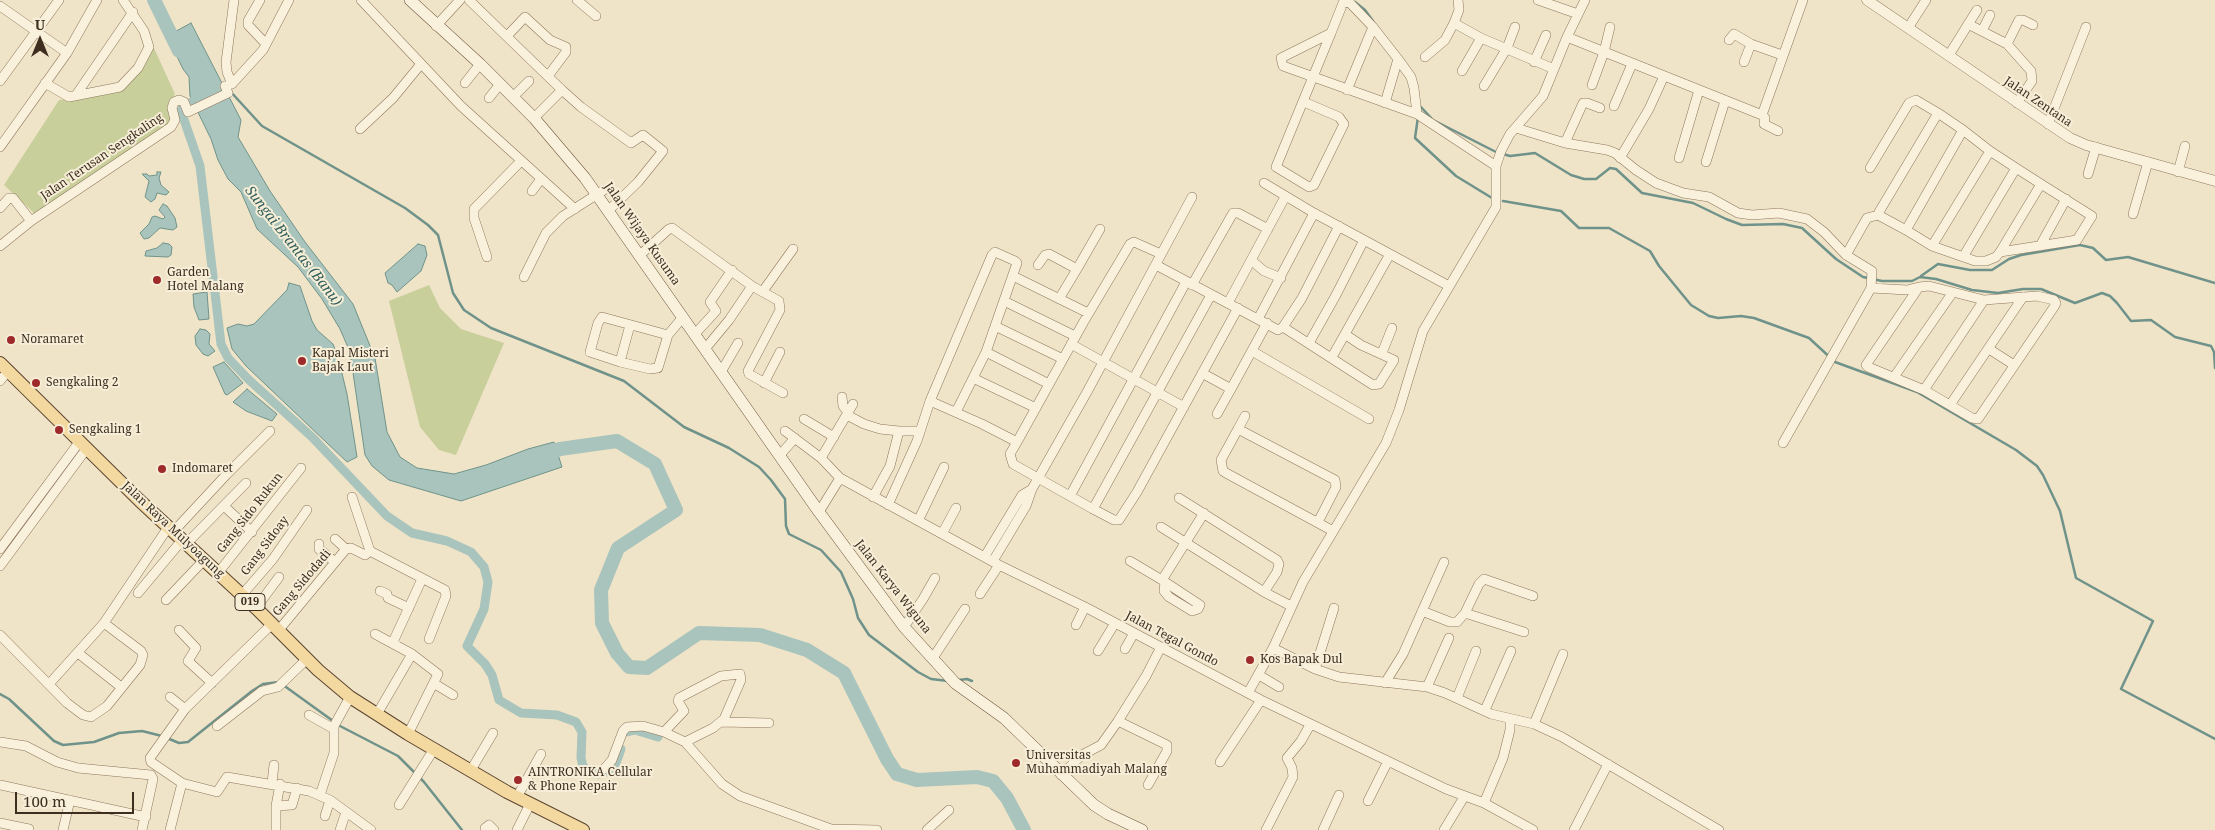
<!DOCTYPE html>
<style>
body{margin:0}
#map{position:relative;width:2215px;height:830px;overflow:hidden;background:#f0e4c8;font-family:"Noto Serif",serif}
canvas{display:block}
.north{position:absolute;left:15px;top:15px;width:50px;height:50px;-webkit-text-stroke:4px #f7eed8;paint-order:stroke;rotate:0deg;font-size:14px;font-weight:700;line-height:20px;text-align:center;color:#3d2e20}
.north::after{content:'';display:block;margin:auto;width:18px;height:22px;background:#3d2e20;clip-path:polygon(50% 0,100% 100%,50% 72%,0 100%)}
.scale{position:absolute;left:15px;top:792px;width:119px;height:22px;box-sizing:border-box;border:2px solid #3d2e20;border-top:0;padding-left:6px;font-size:15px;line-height:18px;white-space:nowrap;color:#3d2e20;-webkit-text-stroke:4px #f7eed8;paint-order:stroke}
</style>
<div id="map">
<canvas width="2215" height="830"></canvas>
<div class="north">U</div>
<div class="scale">100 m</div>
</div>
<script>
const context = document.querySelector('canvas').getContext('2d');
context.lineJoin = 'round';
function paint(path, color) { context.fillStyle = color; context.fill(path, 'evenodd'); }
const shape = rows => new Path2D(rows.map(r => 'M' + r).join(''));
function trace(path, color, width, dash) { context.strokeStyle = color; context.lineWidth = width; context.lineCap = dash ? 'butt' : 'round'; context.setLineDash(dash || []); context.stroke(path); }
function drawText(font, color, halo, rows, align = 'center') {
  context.font = font + ' "Noto Serif",serif'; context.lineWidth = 4; context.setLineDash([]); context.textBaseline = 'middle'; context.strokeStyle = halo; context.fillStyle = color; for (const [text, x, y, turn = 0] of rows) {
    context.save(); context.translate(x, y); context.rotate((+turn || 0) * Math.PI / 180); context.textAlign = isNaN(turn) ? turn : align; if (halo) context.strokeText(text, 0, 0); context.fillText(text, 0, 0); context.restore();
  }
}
const green = shape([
 [153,46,175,94,170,102,170,123,35,214,4,185,59,100,110,94,128,85,145,64],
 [429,285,440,308,461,329,504,343,456,455,439,450,420,427,389,301]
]);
const water = shape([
 [191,23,241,120,238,137,270,191,305,242,353,304,375,358,387,432,400,457,417,468,454,474,486,465,528,449,554,442,562,467,461,501,389,480,372,466,365,455,350,352,340,329,322,299,298,267,257,229,241,192,228,179,218,160,211,139,190,96,189,77,183,69,167,36,191,23],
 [157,172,161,172,159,178,161,185,169,192,166,195,157,193,155,199,151,202,145,197,149,181,142,174,147,174,149,176,157,175,157,172],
 [163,204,167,206,175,218,177,227,173,230,160,228,149,238,144,239,140,233,149,224,152,217,155,216,163,219,165,217,159,210,163,204],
 [163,243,169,244,172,247,171,255,168,257,145,256,146,251,157,248,163,243],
 [418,244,425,246,427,255,421,271,397,292,392,285,388,283,385,273,418,244],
 [289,283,300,286,312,321,317,330,333,344,338,357,347,394,357,457,347,462,246,366,232,349,227,328,238,324,247,326,254,324,287,290,289,283],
 [207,292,209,319,199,320,194,307,193,294,207,292],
 [200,329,206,330,210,334,209,344,215,351,208,356,203,354,196,345,195,336,200,329],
 [224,362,243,383,227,395,225,394,213,367,224,362],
 [247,389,277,414,272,421,246,411,233,402,247,389]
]);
const stream = shape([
 [1355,2,1365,10,1373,21],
 [230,91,262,126,405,208,428,225,438,235,453,293,464,310,491,328,624,381,684,427,729,448,759,467,771,480,785,499,786,526,789,534,821,550,841,572,853,599,858,618,869,635,918,672,931,679,948,681],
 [1420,106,1433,120,1498,153],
 [1418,117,1415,138,1456,176,1492,198],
 [1503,154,1510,156,1535,153,1571,175,1584,179,1596,179,1610,168,1616,169,1642,193,1693,203,1726,219,1742,225,1783,224,1802,228,1836,259,1863,277,1882,281,1912,281,1920,277,1936,279,1972,290,1998,293,2023,289,2041,289,2075,303,2102,293,2110,296,2117,303,2131,321,2151,320,2175,337,2211,346,2214,352,2215,368],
 [1503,201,1561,211,1579,228,1609,228,1650,251,1659,266,1691,305,1709,316,1718,318,1741,316,1754,318,1809,338,1835,362,1917,392,2016,450,2037,466,2043,475,2060,511,2076,578,2153,621,2121,689,2215,739],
 [1921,276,1938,264,1970,270,1992,270,2009,259,2021,255,2080,245,2093,248,2106,260,2128,257,2215,283],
 [959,680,967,679,972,681],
 [0,694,9,699,54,741,63,745,94,742,119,733,142,731,162,736],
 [167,738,179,743,188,742,252,691,263,684,279,682,340,726,398,756,424,782,462,830]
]);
const canal = shape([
 [201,97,183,107,181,111,200,166,221,344,228,358,248,379,312,437,387,516,412,533,447,541,471,552,484,567,488,582,484,609,467,646,485,664,492,675,499,700,521,713,557,715,576,722,582,732,581,758,583,766,589,772,599,774,609,771,615,766,621,749],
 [627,732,635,730,658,737]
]);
const river = shape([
 [154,0,179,51],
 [538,456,560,449,617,441,655,464,676,510,618,548,601,590,602,623,617,653,629,667,647,668,699,633,760,635,807,650,844,673,887,759,897,774,917,780,977,777,993,781,1007,798,1024,830]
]);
const minor = shape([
 [260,0,248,21,248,25,266,44],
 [361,0,461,106,575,209],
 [469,0,562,90,534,118],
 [577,0,596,16],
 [1458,0,1459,10,1454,23,1481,38,1554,69],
 [1538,0,1578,14],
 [0,6,67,53],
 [1968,24,2007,44,2031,71,2032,81,2017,103],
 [436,26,460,0],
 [1908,28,1926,0],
 [1982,31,1990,15],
 [507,36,525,17,550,40,566,47,566,52,548,76],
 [1567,37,1585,0],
 [1729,40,1734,34,1751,44,1782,55],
 [2007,44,2019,20,2023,20,2033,25],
 [1949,55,1977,10],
 [1425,57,1445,40,1454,23],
 [1534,62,1546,35],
 [1744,62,1751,44],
 [1462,71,1481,38],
 [0,81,59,0],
 [45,83,69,97,120,87,138,68,149,47,144,31,123,0],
 [465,83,480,64],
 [232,84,227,72,226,62,234,0],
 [1592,85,1604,52,1610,27],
 [1484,86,1507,48,1515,27],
 [562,90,581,107,631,143,643,135,663,151,638,182,609,210],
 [1347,90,1373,27],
 [76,95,133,12],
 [513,97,529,81],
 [489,98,500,84],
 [1304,102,1339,117,1344,124,1314,185,1309,187,1276,167,1331,33],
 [1385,103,1398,59],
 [1614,106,1632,64],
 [1417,114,1414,88,1411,77,1398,59,1373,27,1349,2,1343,3,1331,33,1281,58,1283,66,1417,114,1496,166],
 [1762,115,1765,118,1764,124,1778,131],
 [2048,124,2086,27],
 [1516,128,1565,143,1607,150,1615,153,1636,170,1656,183,1683,193,1709,197,1738,213,1752,215,1779,213,1807,219,1824,232,1846,255,1872,271,1871,288,1783,443],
 [360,129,393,98,421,64],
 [1565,143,1583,103,1587,103,1600,108],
 [0,147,67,53,97,0],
 [1990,151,1963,130,1906,230,1932,246,1975,261,1986,261,1996,257,2000,252,2041,184,2092,216,2077,240,2000,252],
 [1620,158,1649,109,1664,76],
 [1679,158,1699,90],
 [1706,162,1725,101],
 [1870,168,1909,103,1916,100,1938,113],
 [2178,172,2185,146],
 [2088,174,2096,147],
 [1264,183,1314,213,1449,286],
 [532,191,541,179],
 [0,208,9,198,13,198,31,221],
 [2133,214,2148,162],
 [1906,230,1880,216,1879,212,1938,113,1963,130],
 [0,246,31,221,171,127,175,120,172,108,174,102,179,100,184,102,188,112,228,93,225,86,232,84,263,50,289,0],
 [1932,246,1990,151,2016,168],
 [2040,246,2066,199],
 [1161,254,1134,242,1130,244,1083,323,1017,442,1010,454,1013,464,1093,509,1114,520,1119,520,1137,492,1238,308],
 [640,255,669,229,672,228,752,286,779,301,780,310,748,371,749,374,783,393],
 [1846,255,1867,218,1878,215],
 [487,257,474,218,474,209,521,161],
 [1963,257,2016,168,2041,184],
 [1251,260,1264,271,1281,278],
 [1038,265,1045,255,1049,254,1077,269,1059,299],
 [1156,265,1278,330,1283,327,1373,385,1379,384,1394,360,1361,345,1346,335],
 [1077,269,1100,229],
 [1013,276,1088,313],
 [524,277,546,233,563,216,604,190],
 [1192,285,1233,213,1238,213,1268,229],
 [1871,288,1907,290,1919,287,1929,286,1984,300,2037,296,2054,300,2056,303,2054,307,1978,419,1972,418,1924,390,1868,367,1866,365,1919,287],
 [763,291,793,249],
 [1004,301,1075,336],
 [1228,303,1285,197],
 [1258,319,1314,213],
 [995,326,1063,359],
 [1283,327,1302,298,1339,226],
 [695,334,716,311,710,302,732,270],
 [668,335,602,317,598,323,590,352,620,362,650,369,658,368,668,335,683,317],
 [1309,343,1336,295,1364,240],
 [1071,344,1184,407],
 [705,349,729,320,752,286],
 [1989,349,2014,365],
 [1252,351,1369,419],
 [986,352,1049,384],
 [1382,353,1392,328],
 [1332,357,1390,254],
 [620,362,630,325],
 [721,372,738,343],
 [1202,373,1231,389,1267,323],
 [1894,377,1953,292],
 [973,378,1036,408],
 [0,381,8,371],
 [764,383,780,352],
 [1924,390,1984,300],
 [842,397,843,406,848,412],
 [930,401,982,424,1017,442],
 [1950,405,2023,297],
 [1217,414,1231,389],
 [847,415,864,424,880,429,899,431,920,431],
 [804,419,834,437],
 [1238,429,1245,416],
 [785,431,821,458],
 [779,456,795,438],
 [840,478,821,458,853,404],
 [1070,496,1186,282],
 [352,497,370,551,445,590,446,596,429,639],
 [873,497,890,466,899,431],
 [1179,498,1277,560,1279,564,1277,572,1264,592],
 [888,505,917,441,930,401,992,255,995,252,1015,261,1017,263,986,352,956,412],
 [224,506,252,532],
 [1093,509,1211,295],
 [819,512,840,478,999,565,1085,607,1261,700,1446,789,1484,803,1533,830],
 [918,521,944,467],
 [1318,522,1336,487,1335,480,1238,429,1221,460,1223,471,1226,473,1333,531],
 [1161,527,1264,592,1291,606],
 [174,531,227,474,270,431],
 [942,534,956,508],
 [335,539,346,549],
 [187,543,246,483],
 [319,544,319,549,335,562],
 [0,549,80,441],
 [985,556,1022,495,1032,489],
 [993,561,1026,506,1032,489,1087,392,1192,197],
 [1130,561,1162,580,1200,605,1198,609,1192,611,1169,597,1164,591,1165,582],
 [0,566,87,448],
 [218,573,301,468],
 [1162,580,1204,513],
 [380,591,387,594,388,598,409,608],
 [138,593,183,539],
 [980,594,999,565],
 [242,595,273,559,307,510],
 [166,600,204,560],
 [256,608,279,577],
 [1422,611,1450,622,1457,622,1465,613,1479,584,1484,579,1533,596],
 [1465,613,1524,632],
 [1076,625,1085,607],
 [904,627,923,599,935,578],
 [179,630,196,648,188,661,212,683],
 [278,631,346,549,351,548,365,555,370,551],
 [375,634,412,654,438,674,408,734],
 [0,635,67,703,83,715,91,717,107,706,140,665,143,655,141,651,104,623],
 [393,642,422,579],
 [1273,648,1315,669,1339,677,1427,687,1445,693,1491,714,1534,724,1562,737,1719,830],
 [1125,649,1134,633],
 [1098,651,1115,623],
 [78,653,121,687],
 [933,658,965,609],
 [1315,669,1334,608],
 [1259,675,1279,687],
 [50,683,104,623,169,526],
 [1385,683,1403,654,1444,562],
 [435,684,453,695],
 [1427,687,1449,638],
 [1248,693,1273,648,1303,582,1386,443,1399,410,1423,331,1496,207,1496,166,1501,151,1510,134,1543,96,1567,37,1762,115,1803,0],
 [170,697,185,709],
 [1457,698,1476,651],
 [1485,710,1511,651],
 [377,714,412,654],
 [309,715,334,729],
 [721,722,769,723],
 [1534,724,1563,654],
 [217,726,262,691,278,687,307,659],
 [664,732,684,711,678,701,679,698,721,676,740,674,741,680,724,719,713,728,685,742],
 [0,742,26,746,57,762,78,768,151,775,153,779,142,830],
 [1220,762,1261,700],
 [604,769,612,760,623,731,627,727,643,726,664,732,685,742,722,784,740,796,831,829,877,830],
 [471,770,493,733],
 [1061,775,1082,755,1101,745,1118,721],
 [182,783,151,762,150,758,185,709,272,624],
 [272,783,274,765],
 [0,785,146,817],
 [1148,785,1167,751,1167,745,1118,721,1146,676,1161,647],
 [320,795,334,753,334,726,350,697],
 [517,797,541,754],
 [1368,801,1388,761],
 [1484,803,1503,758,1510,730,1510,720],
 [399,805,434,749],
 [276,806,292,805,297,788],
 [325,816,330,800],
 [0,823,29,829],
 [485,828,489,825,494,830],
 [63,830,70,800],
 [170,830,182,783,217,792,227,777,309,791,330,800,371,830],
 [276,830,276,806,280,784],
 [340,830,346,812],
 [517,830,530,804],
 [927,830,949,810],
 [1266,830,1293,777,1292,768,1287,758,1301,741,1310,725],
 [1323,830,1339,795],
 [1444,830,1464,797],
 [1574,830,1608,764]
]);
const tertiary = shape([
 [1867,0,2070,138,2086,145,2215,181]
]);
const secondary = shape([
 [410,0,480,64,534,118,585,178,819,512,904,627,955,683,1004,718,1094,805,1108,814,1142,830]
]);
const primary = shape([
 [0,363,140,501,256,608,318,670,350,697,408,734,507,792,583,830]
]);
const markers = [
 [157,280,5,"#9e2a2b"],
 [11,340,5,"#9e2a2b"],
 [302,361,5,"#9e2a2b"],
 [36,383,5,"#9e2a2b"],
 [59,430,5,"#9e2a2b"],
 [162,469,5,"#9e2a2b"],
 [1250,660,5,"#9e2a2b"],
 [1016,763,5,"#9e2a2b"],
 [518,780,5,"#9e2a2b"]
];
const shields = [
 [250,602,30]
];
const shieldNames = [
 ["019",250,602]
];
const streetNames = [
 ["Jalan Zentana",2038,102,34],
 ["Jalan Terusan Sengkaling",102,157,-34],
 ["Jalan Wijaya Kusuma",642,234,55],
 ["Gang Sido Rukun",250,513,-52],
 ["Jalan Raya Mulyoagung",173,530,43],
 ["Gang Sidoay",265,546,-53],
 ["Gang Sidodadi",302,583,-50],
 ["Jalan Karya Wiguna",893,587,52],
 ["Jalan Tegal Gondo",1172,639,28]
];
const poiNames = [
 ["Garden",167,273],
 ["Hotel Malang",167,287],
 ["Noramaret",21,340],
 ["Kapal Misteri",312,354],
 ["Bajak Laut",312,368],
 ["Sengkaling 2",46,383],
 ["Sengkaling 1",69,430],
 ["Indomaret",172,469],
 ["Kos Bapak Dul",1260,660],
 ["Universitas",1026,756],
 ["Muhammadiyah Malang",1026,770],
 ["AINTRONIKA Cellular",528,773],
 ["& Phone Repair",528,787]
];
const waterNames = [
 ["Sungai Brantas (Banu)",293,246,52]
];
paint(green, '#c9cf9b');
paint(water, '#a9c4bc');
trace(water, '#6f938a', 1);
trace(stream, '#6f938a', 2.5);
trace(canal, '#a9c4bc', 9);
trace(river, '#a9c4bc', 14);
trace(minor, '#8d765c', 10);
trace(tertiary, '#8d765c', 11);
trace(secondary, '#6f573f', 12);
trace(primary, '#5b4430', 14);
trace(minor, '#faf1dc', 9);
trace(tertiary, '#faf1dc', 10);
trace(secondary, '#faf1dc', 11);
trace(primary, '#f3d9a0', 12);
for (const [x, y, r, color] of markers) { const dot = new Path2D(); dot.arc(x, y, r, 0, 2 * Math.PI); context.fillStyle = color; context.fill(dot); trace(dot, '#f7eed8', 2); }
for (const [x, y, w] of shields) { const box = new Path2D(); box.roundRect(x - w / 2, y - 8.5, w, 17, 4); context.fillStyle = '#f7eed8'; context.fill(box); trace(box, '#3d2e20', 1); }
drawText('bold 11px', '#3d2e20', null, shieldNames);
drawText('12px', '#3d2e20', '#f7eed8', streetNames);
drawText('12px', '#3d2e20', '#f7eed8', poiNames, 'left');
drawText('italic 14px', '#2f5d5a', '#f7eed8', waterNames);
</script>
